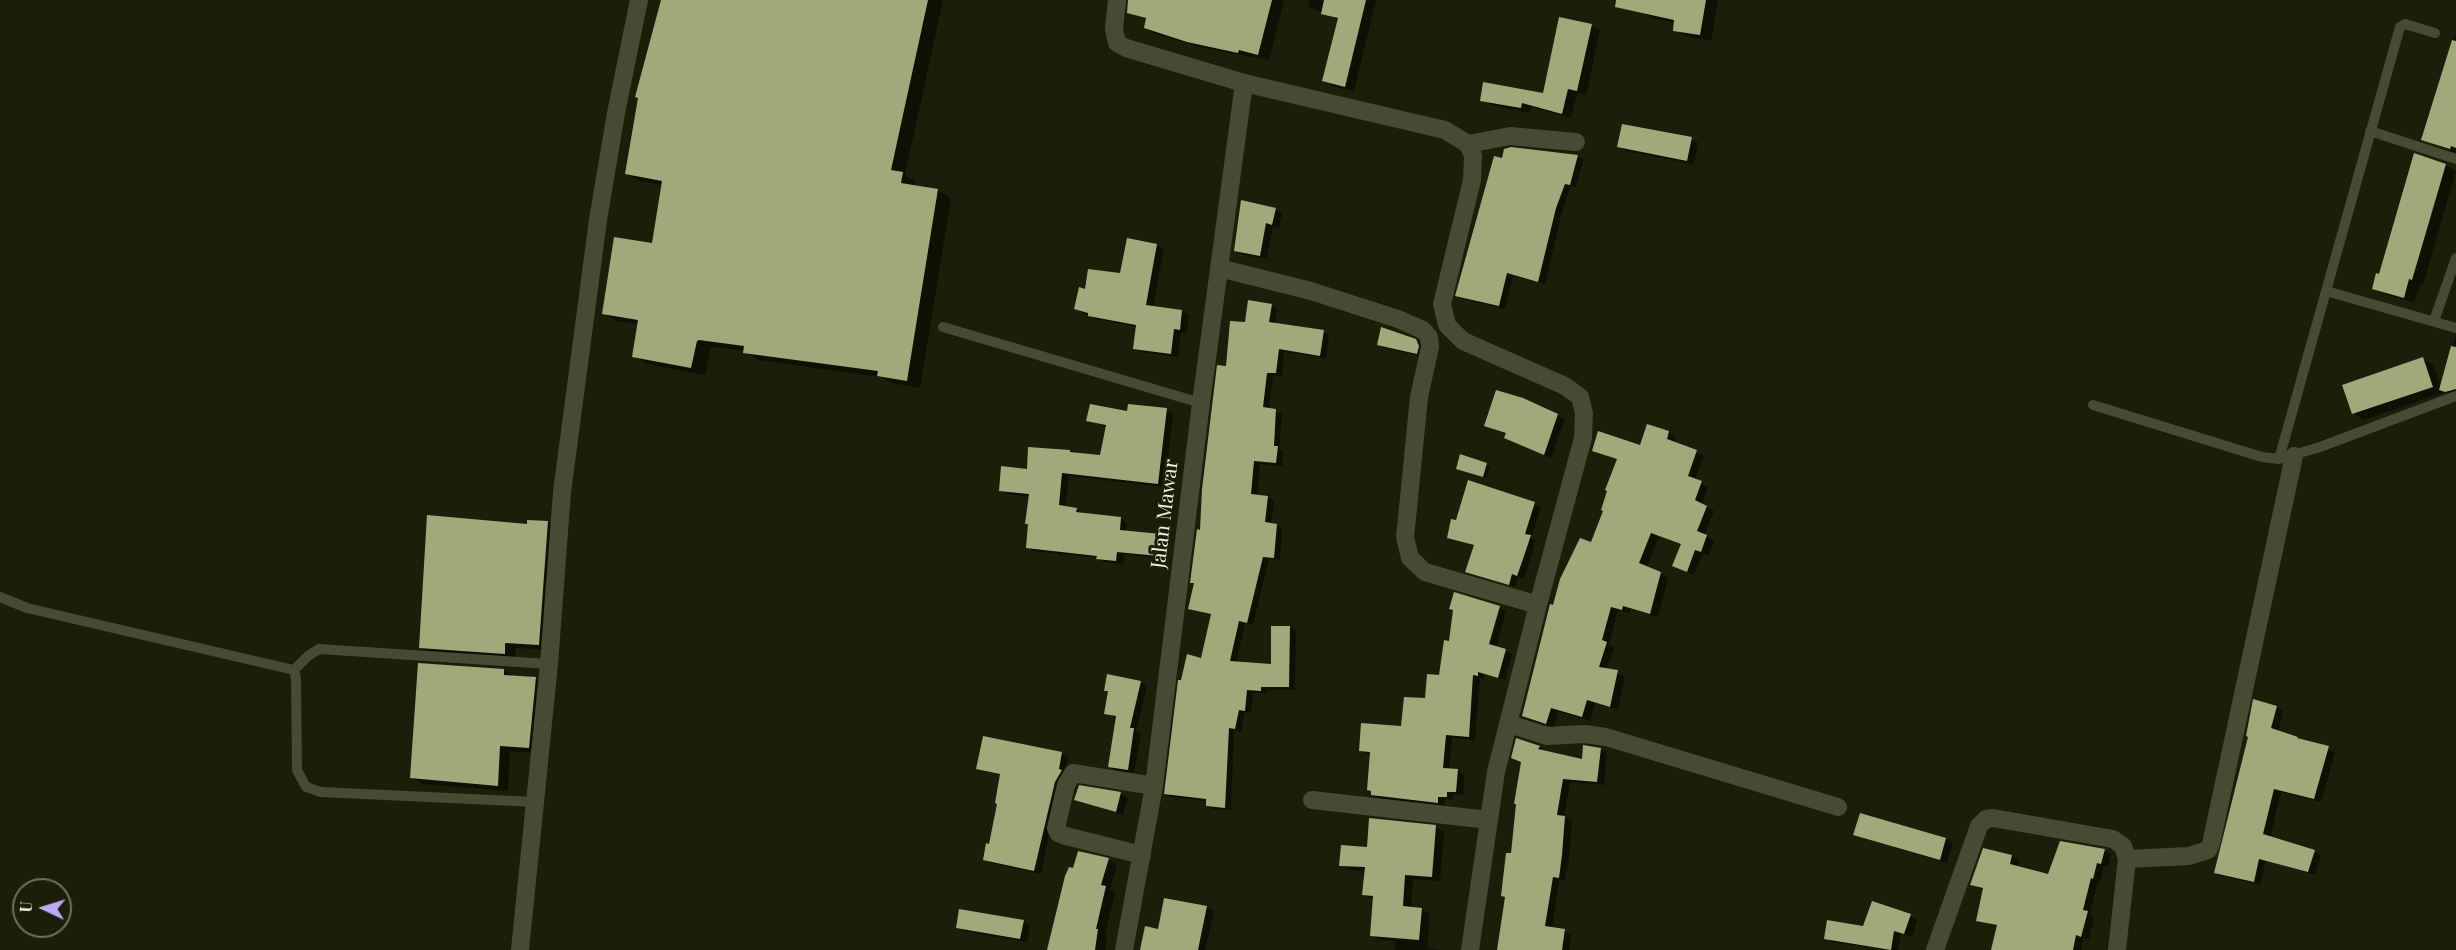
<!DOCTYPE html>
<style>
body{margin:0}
#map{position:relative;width:2456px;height:950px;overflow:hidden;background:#1b1e08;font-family:"Playfair Display",serif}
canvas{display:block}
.north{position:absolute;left:12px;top:878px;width:60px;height:60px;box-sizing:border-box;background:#1b1e08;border:2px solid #6f725f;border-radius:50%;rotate:274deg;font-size:16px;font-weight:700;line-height:24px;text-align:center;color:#edf0e2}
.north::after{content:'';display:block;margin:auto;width:21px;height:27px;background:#bda9f5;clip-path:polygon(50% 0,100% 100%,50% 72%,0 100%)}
</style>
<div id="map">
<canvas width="2456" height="950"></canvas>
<div class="north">U</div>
</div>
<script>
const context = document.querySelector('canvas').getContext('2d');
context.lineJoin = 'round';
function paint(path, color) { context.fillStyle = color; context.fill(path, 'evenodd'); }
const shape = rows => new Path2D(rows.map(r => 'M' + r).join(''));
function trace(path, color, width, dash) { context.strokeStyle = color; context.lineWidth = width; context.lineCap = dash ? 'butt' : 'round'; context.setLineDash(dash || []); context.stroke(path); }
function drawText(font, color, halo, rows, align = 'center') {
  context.font = font + ' "Playfair Display",serif'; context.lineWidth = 6; context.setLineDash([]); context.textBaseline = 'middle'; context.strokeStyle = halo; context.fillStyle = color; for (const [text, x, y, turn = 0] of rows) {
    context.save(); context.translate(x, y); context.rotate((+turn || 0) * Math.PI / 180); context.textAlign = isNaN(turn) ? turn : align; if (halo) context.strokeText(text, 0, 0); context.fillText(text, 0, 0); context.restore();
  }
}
const shadow = shape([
 [663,0,943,0,905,175,915,182,915,187,937,190,951,198,920,388,892,383,881,377,758,360,745,351,714,347,710,349,705,375,647,364,634,356,639,324,617,321,603,313,653,245,663,185,640,181,626,173],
 [1129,0,1284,0,1269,60,1199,47,1156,34,1146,28,1147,20,1128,12],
 [1309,0,1376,0,1354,91,1333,86,1324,80,1339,20,1308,6],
 [1614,0,1718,0,1711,41,1685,36,1674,30,1675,23,1651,18,1640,11,1625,8],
 [1591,26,1600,31,1586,95,1577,93,1571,118,1531,107,1530,113,1491,105,1482,100,1544,95],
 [2456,33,2456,153,2423,139],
 [1691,139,1698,143,1694,164,1626,151,1619,147],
 [1577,156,1583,160,1576,187,1571,186,1562,212,1545,284,1513,276,1505,309,1463,299,1457,296,1503,160],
 [2445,165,2456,171,2423,285,2420,284,2414,303,2384,294,2374,288],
 [1275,209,1282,213,1279,228,1273,226,1267,259,1243,255,1236,251],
 [1128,240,1157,245,1164,249,1153,307,1182,311,1189,315,1187,333,1181,332,1178,357,1141,352,1134,348,1137,327,1096,319,1076,309,1086,290,1121,275],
 [1271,305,1277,309,1275,325,1323,332,1329,335,1326,358,1284,352,1282,376,1273,375,1269,409,1282,414,1279,449,1283,451,1282,466,1260,464,1257,496,1268,497,1274,501,1271,524,1282,528,1280,560,1269,559,1253,625,1245,623,1236,663,1272,666,1290,627,1296,631,1295,690,1267,690,1267,693,1253,693,1251,713,1245,712,1241,732,1234,730,1231,810,1213,809,1207,806,1207,801,1172,797,1166,794,1213,616,1190,608,1196,584,1201,531,1227,367,1246,324],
 [2456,336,2456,395,2445,392,2364,420,2353,413,2423,359,2434,365,2441,387],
 [1415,341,1423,345,1424,357,1385,348,1378,344],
 [1522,399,1565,419,1551,458,1513,441,1507,434,1486,425],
 [1167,410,1173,414,1165,487,1069,476,1065,507,1083,513,1121,519,1127,523,1126,532,1160,536,1167,540,1165,559,1124,554,1123,564,1104,562,1098,558,1034,551,1027,547,1030,525,1026,523,1031,497,1007,494,1001,490,1028,470,1030,449,1070,451,1101,457,1107,427,1088,420,1128,413],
 [1669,433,1676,437,1674,444,1704,456,1695,480,1708,487,1702,505,1714,511,1704,535,1714,541,1709,555,1703,553,1694,575,1681,570,1682,545,1659,536,1647,567,1668,578,1658,617,1630,609,1629,613,1618,610,1609,645,1614,648,1606,670,1625,676,1618,710,1595,703,1590,721,1558,711,1554,727,1531,720,1523,715,1554,607,1591,544,1605,511,1619,460,1594,450,1641,447],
 [1461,456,1490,466,1486,478,1461,470],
 [1469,482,1541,507,1531,538,1536,540,1524,579,1518,577,1515,587,1467,571,1475,546,1448,538,1457,522],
 [528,521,548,523,559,529,550,650,516,648,515,659,431,653,420,647,528,526],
 [1455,594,1506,611,1496,648,1512,654,1505,680,1485,675,1484,679,1480,678,1475,740,1452,738,1449,770,1458,771,1464,775,1463,795,1453,795,1453,800,1445,799,1444,806,1379,798,1372,794,1372,755,1360,751,1403,728,1426,700,1441,676,1451,643],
 [504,670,514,677,536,679,546,685,539,753,510,751,508,791,422,784,412,777],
 [1140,682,1147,686,1136,731,1141,734,1134,773,1117,771,1110,766,1117,718,1106,713,1110,693,1105,690],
 [2277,707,2283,711,2278,732,2335,752,2321,802,2281,792,2270,838,2321,855,2315,875,2270,861,2265,862,2260,885,2222,876,2216,873],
 [1539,747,1546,751,1545,753,1583,761,1600,749,1607,753,1604,785,1570,782,1564,817,1572,821,1569,859,1565,881,1559,880,1552,929,1564,931,1571,935,1569,950,1498,950,1506,898,1502,896,1513,855,1523,762],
 [1061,753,1068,757,1067,774,1052,820,1041,874,991,863,984,859,990,845,999,804,1002,775,985,772,978,768],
 [1080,787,1121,794,1128,798,1123,815,1076,800],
 [1435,827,1444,832,1440,881,1413,879,1411,908,1421,909,1430,914,1427,948,1441,950,1395,950,1396,941,1380,940,1371,935,1374,900,1364,895,1366,871,1350,870,1341,865,1368,849],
 [1855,834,1946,839,1953,843,1947,863,1862,838],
 [1984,850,2012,856,2019,861,2017,868,2049,876,2104,850,2111,854,2108,867,2104,866,2100,882,2098,881,2090,914,2094,917,2089,939,2083,938,2081,950,1996,950,1998,927,1977,920,1984,890,1972,885],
 [1108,860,1117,865,1110,890,1115,892,1105,935,1107,936,1105,950,1049,950,1074,870],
 [1207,907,1214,911,1205,950,1142,950,1159,930],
 [1910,916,1917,920,1912,937,1901,933,1898,950,1882,950,1832,942,1826,938],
 [1023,922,1030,926,1027,942,964,931,957,927]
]);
const building = shape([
 [661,0,928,0,891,170,903,172,901,183,938,189,907,381,877,376,878,371,743,353,744,346,699,340,697,341,691,368,632,357,638,320,602,314,614,237,652,243,662,181,625,174,638,98,635,97],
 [1128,0,1272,0,1258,55,1239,50,1238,53,1187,42,1144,28,1146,18,1127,13],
 [1324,0,1366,0,1345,87,1322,81,1338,18,1321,14],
 [1616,0,1706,0,1700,35,1673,31,1674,20,1615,7],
 [1559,17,1592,24,1577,91,1568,89,1562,114,1522,103,1521,108,1480,101,1483,82,1543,93],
 [2452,40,2456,41,2456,148,2451,146,2450,149,2421,140],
 [1622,124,1692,137,1687,161,1617,147],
 [1511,147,1578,155,1570,185,1565,184,1556,208,1538,282,1507,273,1499,306,1455,296,1494,156,1502,158,1504,149],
 [2414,153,2446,164,2412,280,2409,279,2404,298,2372,289,2376,273,2379,274],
 [1241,200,1276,208,1272,225,1266,223,1260,256,1234,251],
 [1127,238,1157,244,1146,305,1182,310,1180,330,1174,329,1171,354,1133,349,1136,325,1088,316,1088,313,1074,309,1079,287,1085,289,1088,269,1120,273],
 [1248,300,1272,304,1269,322,1324,330,1320,356,1279,349,1276,373,1267,373,1263,407,1276,409,1274,446,1278,446,1276,463,1254,461,1251,494,1268,496,1265,522,1277,524,1274,558,1263,557,1247,623,1239,621,1230,661,1271,664,1271,626,1290,626,1289,687,1261,687,1261,691,1247,690,1245,711,1239,710,1235,729,1229,728,1225,808,1206,806,1206,799,1164,794,1178,680,1181,680,1187,654,1201,658,1211,614,1188,609,1194,583,1190,583,1197,529,1200,530,1202,489,1217,365,1226,366,1230,321,1245,322],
 [1381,327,1416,339,1419,346,1417,354,1377,345],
 [2451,346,2456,347,2456,389,2445,392,2439,390],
 [2423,357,2433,387,2352,414,2342,385],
 [1496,390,1523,398,1558,414,1544,455,1504,438,1506,433,1484,426],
 [1090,404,1127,411,1128,404,1167,408,1158,484,1062,473,1059,505,1077,508,1076,512,1121,517,1120,530,1161,534,1158,556,1117,552,1116,561,1096,559,1097,556,1026,548,1028,524,1025,524,1029,494,999,491,1001,466,1027,469,1028,447,1070,450,1070,452,1100,455,1106,425,1086,421],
 [1647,424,1669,431,1667,439,1697,450,1688,476,1702,481,1695,500,1707,506,1697,531,1707,535,1701,552,1695,550,1687,572,1672,566,1681,544,1651,533,1639,563,1661,572,1650,614,1623,606,1622,610,1611,607,1602,640,1607,642,1599,667,1618,670,1610,707,1587,700,1582,717,1551,708,1546,724,1522,716,1550,604,1553,605,1560,579,1580,538,1591,542,1603,511,1601,510,1607,491,1605,490,1617,459,1592,451,1598,431,1640,445],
 [1460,454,1487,463,1483,477,1456,469],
 [1468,480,1535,502,1525,534,1531,535,1523,559,1517,576,1512,574,1509,585,1465,572,1474,545,1447,538,1451,519,1456,520],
 [427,515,527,524,527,520,548,521,539,645,505,643,505,654,419,648],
 [1454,592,1500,606,1489,644,1506,649,1498,678,1478,672,1478,676,1473,675,1469,737,1446,735,1443,768,1458,769,1456,792,1447,792,1447,797,1438,797,1438,803,1371,795,1371,791,1367,790,1370,752,1359,751,1361,723,1401,726,1404,697,1425,698,1427,674,1439,675,1444,640,1449,641,1453,610,1449,609],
 [418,663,504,669,504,675,536,677,529,748,500,746,498,786,410,778],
 [1107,674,1141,681,1130,728,1134,728,1128,770,1108,767,1116,716,1104,714,1108,691,1104,691],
 [2253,699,2277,706,2271,728,2298,737,2297,738,2329,746,2314,799,2274,789,2263,834,2315,850,2308,872,2259,859,2254,882,2214,873,2248,737,2246,736],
 [983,736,1062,752,1059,769,1062,770,1055,782,1034,871,983,860,986,843,989,844,997,804,995,803,1000,774,976,769],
 [1516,738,1540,746,1538,749,1582,759,1583,745,1601,748,1597,782,1563,779,1557,815,1565,816,1562,855,1559,878,1553,877,1545,926,1565,929,1562,950,1497,950,1505,897,1501,896,1504,870,1506,853,1511,853,1516,804,1514,804,1521,762,1511,758],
 [1079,785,1121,792,1116,812,1074,800],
 [1860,813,1946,838,1940,860,1853,835],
 [1369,818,1436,825,1432,877,1405,875,1403,906,1422,908,1419,940,1370,936,1373,896,1362,895,1365,867,1339,866,1341,845,1367,847],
 [2060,841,2105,849,2101,864,2097,863,2093,879,2091,878,2083,910,2088,911,2081,937,2076,935,2073,950,1991,950,1997,925,1976,921,1983,888,1970,885,1983,848,2012,855,2010,864,2048,874],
 [1078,851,1109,858,1101,885,1106,886,1096,929,1098,929,1095,950,1047,950,1065,876,1069,867,1073,868],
 [1164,898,1207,906,1198,950,1140,950,1145,926,1158,929],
 [1872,901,1911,914,1904,934,1894,931,1891,950,1824,939,1827,920,1863,926],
 [959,909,1024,920,1020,939,956,928]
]);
const lane = shape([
 [2370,131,2456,159],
 [2326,291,2456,328],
 [2434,321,2456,258],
 [943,327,1201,403],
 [2093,405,2262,457,2279,459,2320,447,2456,396],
 [2279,459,2400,27,2405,24,2435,33],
 [0,597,27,608,294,670,296,679,297,770,306,787,321,792,535,802],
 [294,670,308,656,319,649,549,664]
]);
const street = shape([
 [1117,0,1114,29,1117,43,1126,48,1244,83,1445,130,1468,144,1473,156,1472,180,1442,304,1447,325,1463,341,1565,386,1580,397,1584,413,1583,438,1538,605,1496,772,1470,950],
 [1468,144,1510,136,1576,142],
 [1219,268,1311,291,1398,319,1423,330,1429,337,1430,347,1419,397,1407,518,1405,537,1410,558,1425,572,1538,605],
 [1509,724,1547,736,1585,734,1606,737,1838,807],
 [1312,800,1489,820],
 [1142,855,1066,836,1058,833,1056,828,1066,785,1073,773,1154,786],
 [2127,859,2189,856,2208,850,2211,844,2294,456],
 [520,950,549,664,562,492,598,220,616,113,639,0],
 [1124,950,1154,786,1201,403,1244,83],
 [1935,950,1979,826,1986,819,1993,818,2113,839,2123,846,2127,859,2117,950]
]);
const streetNames = [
 ["Jalan Mawar",1165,514,-83]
];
paint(shadow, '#0007');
paint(building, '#a1a97a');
trace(lane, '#474b33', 10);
trace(street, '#474b33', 18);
drawText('20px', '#edf0e2', '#1b1e08', streetNames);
</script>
